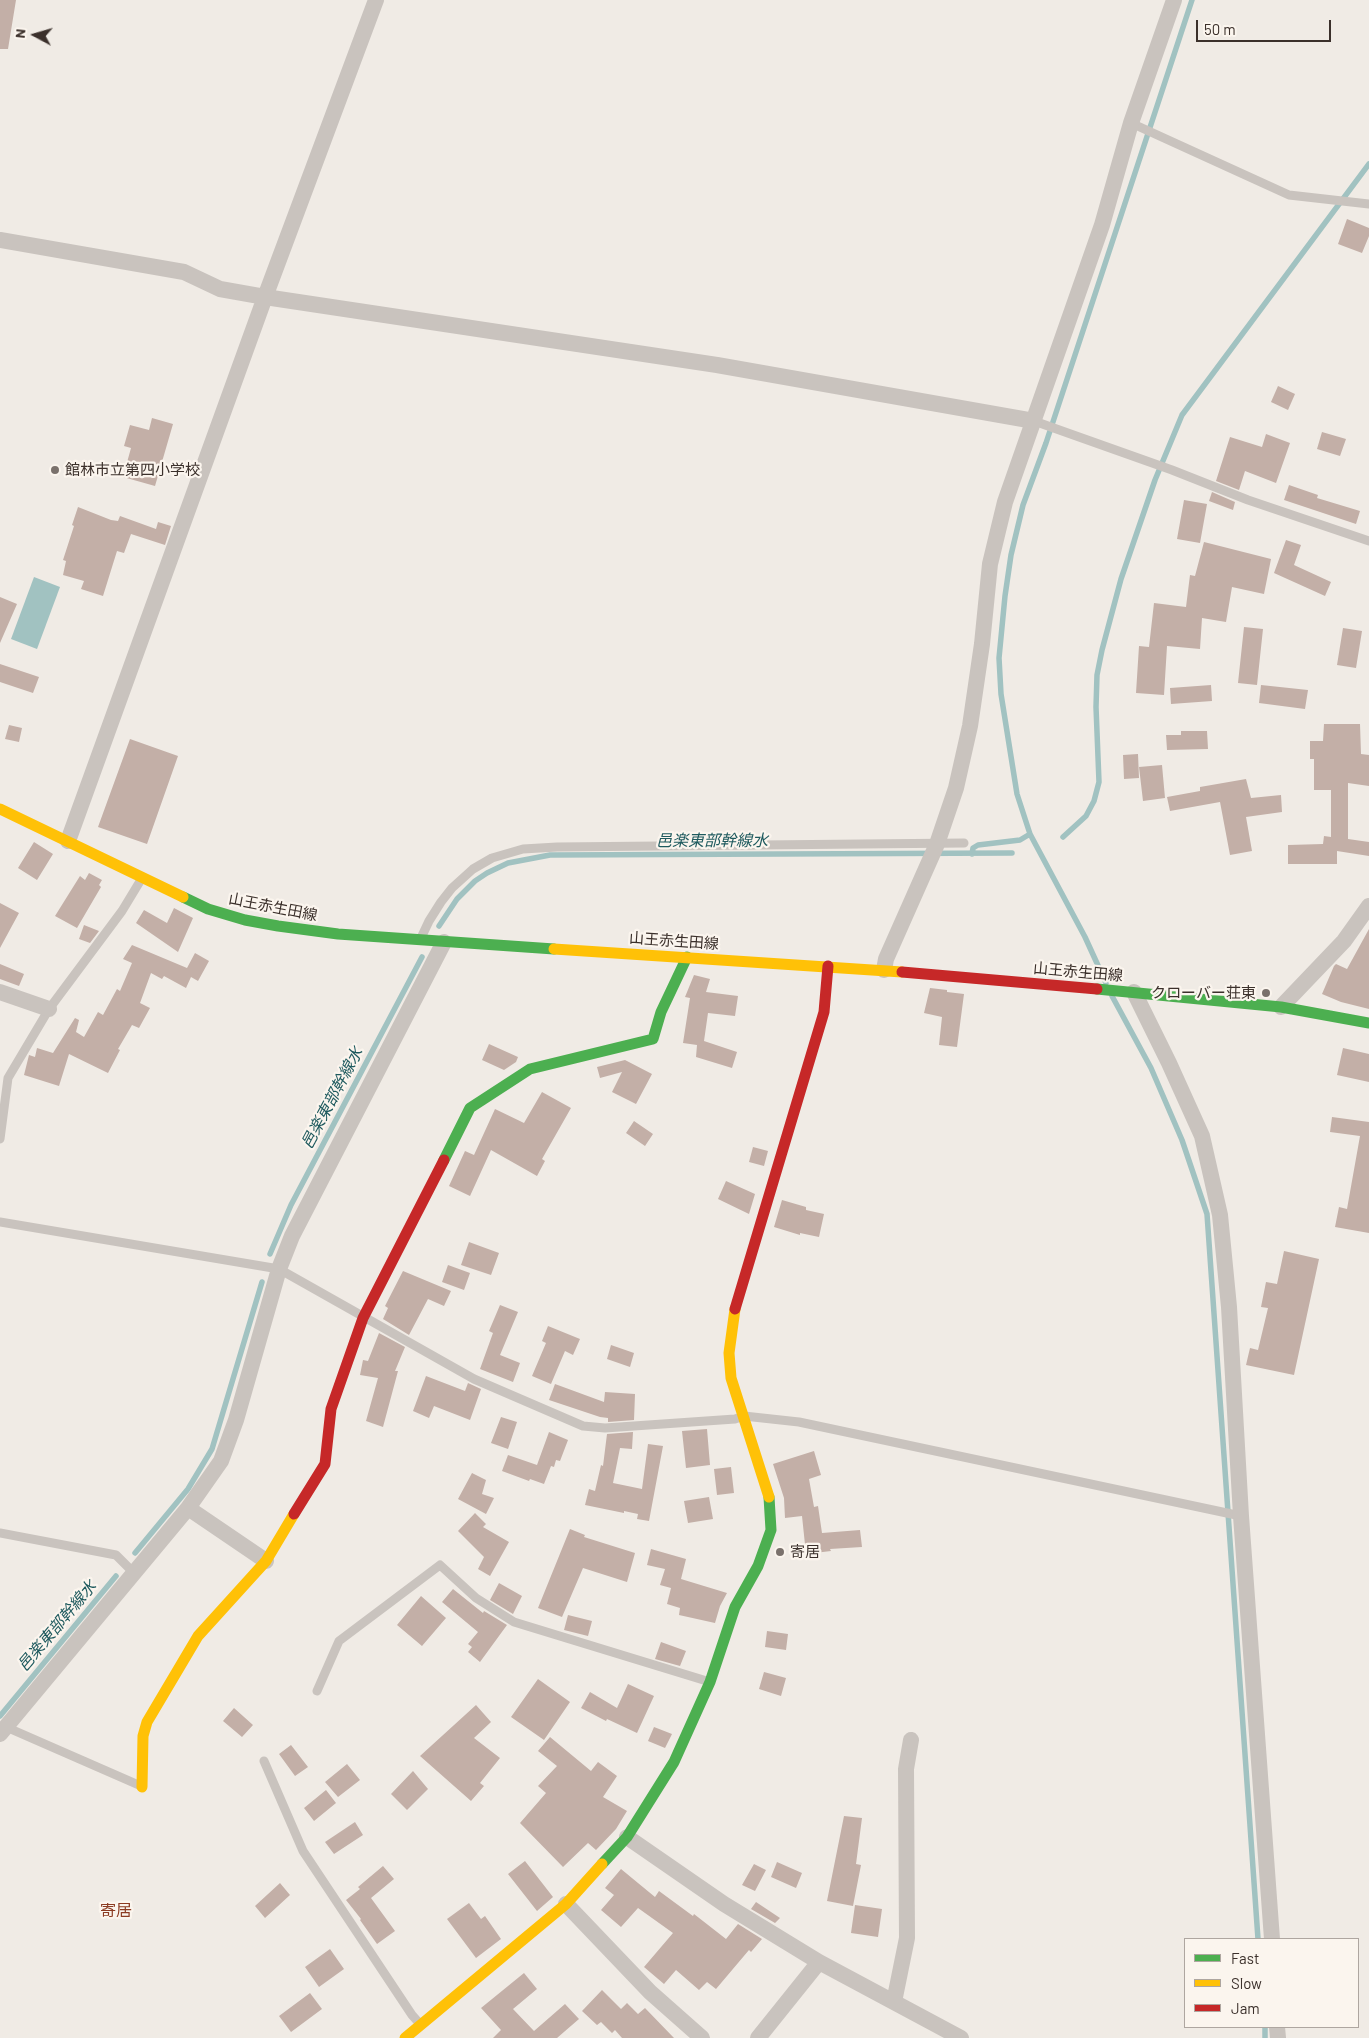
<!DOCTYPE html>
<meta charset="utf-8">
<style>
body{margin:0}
#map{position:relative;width:1369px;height:2038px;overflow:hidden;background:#f0ebe5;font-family:Barlow,sans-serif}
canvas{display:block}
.legend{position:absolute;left:1184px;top:1938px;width:175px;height:90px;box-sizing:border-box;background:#fbf5ee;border:1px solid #aea6a0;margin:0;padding:6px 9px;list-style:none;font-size:15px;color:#3b302b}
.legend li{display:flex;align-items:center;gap:10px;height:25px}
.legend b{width:25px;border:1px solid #aea6a0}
.north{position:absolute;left:10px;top:10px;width:50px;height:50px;-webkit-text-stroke:4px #fbf5ee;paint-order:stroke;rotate:276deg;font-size:14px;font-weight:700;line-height:20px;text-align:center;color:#3b302b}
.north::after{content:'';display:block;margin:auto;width:18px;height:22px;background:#3b302b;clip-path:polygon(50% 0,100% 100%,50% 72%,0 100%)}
.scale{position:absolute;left:1196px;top:20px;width:135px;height:22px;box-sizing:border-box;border:2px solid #3b302b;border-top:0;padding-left:6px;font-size:15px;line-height:18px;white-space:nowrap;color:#3b302b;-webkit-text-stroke:4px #fbf5ee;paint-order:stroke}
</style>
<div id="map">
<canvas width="1369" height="2038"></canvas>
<ul class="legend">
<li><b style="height:6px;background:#4caf50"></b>Fast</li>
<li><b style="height:6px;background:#ffc107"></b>Slow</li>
<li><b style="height:6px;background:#c62828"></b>Jam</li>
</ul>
<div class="north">N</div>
<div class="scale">50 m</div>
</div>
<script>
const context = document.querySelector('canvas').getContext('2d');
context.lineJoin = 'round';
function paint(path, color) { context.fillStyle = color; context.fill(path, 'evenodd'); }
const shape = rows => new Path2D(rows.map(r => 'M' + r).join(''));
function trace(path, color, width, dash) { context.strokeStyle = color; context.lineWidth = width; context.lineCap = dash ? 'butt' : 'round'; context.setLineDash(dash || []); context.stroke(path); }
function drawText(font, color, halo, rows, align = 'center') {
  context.font = font + ' Barlow,"Noto Sans JP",sans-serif'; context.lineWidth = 4.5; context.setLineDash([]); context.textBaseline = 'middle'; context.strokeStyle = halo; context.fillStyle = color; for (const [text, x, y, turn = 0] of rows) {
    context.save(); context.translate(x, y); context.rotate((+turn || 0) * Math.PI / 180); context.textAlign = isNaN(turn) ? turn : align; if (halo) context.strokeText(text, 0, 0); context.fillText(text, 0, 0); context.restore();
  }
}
const water = shape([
 [34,577,60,587,37,649,11,639]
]);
const stream = shape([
 [1063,837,1086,816,1094,801,1099,782,1096,707,1097,675,1102,650,1121,579,1155,480,1182,415,1369,164],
 [972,854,973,848,978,845,1020,840,1030,834],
 [439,926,457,899,475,881,487,873,508,863,550,855,1012,853],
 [1106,983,1085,937,1030,834,1017,794,1001,694,999,658,1005,596,1011,555,1023,505,1046,443,1192,0],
 [1112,996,1151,1068,1182,1140,1207,1214,1258,1939],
 [270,1254,291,1205,422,957],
 [135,1553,188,1489,212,1449,262,1282],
 [0,1716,116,1576],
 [1265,2027,1265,2038]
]);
const building = shape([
 [0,0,16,0,8,49,0,49],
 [1347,219,1369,228,1369,236,1362,253,1338,244],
 [1278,386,1295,394,1288,410,1271,402],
 [152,418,173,424,155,486,123,477,131,448,124,446,130,425,149,430],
 [1322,432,1346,439,1340,456,1317,449],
 [1266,434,1290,443,1276,483,1245,471,1239,490,1216,481,1230,437,1262,447],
 [1289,485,1318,495,1317,498,1360,511,1356,524,1284,500],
 [1212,492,1235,502,1233,510,1209,501],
 [1184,500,1207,504,1200,543,1177,539],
 [78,507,111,520,118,521,120,516,156,529,158,522,171,526,165,545,131,534,124,553,117,551,103,596,81,589,84,581,63,575,66,561,63,560,74,526,72,525],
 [1286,540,1301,545,1294,565,1331,582,1325,596,1274,573],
 [1204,542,1271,559,1264,594,1232,587,1226,622,1202,618,1200,649,1167,646,1164,695,1136,693,1139,646,1149,647,1154,603,1186,607,1190,575,1195,576],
 [0,597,17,604,0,643],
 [1244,627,1263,629,1257,685,1238,683],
 [1343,628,1362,631,1356,668,1337,665],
 [0,664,39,677,33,693,0,682],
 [1211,685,1212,701,1171,704,1170,688],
 [1261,685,1308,690,1305,709,1259,703],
 [1324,724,1360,724,1361,754,1369,755,1369,786,1348,783,1348,839,1369,842,1369,856,1337,851,1337,864,1288,864,1288,845,1323,844,1324,836,1331,837,1331,790,1314,790,1314,759,1310,759,1310,741,1323,741],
 [9,725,22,728,19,742,5,739],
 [1181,731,1207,731,1208,749,1167,750,1166,735,1181,735],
 [130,739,178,756,147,844,98,827],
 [1138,754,1139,778,1124,779,1123,755],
 [1162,765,1165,798,1143,801,1139,767],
 [1246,779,1251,798,1281,795,1282,812,1246,817,1252,851,1230,855,1220,802,1170,811,1167,797,1200,791,1200,787],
 [34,842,53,854,37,880,18,868],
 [89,873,102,880,99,885,101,887,77,928,55,916,80,876,85,880],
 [0,903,19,913,0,948],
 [174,908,193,918,178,952,136,923,144,910,167,923],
 [84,925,99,931,90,943,79,939],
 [1369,929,1369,1009,1341,1002,1322,994,1334,966,1336,964,1347,969],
 [132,945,187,968,195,953,209,961,198,981,191,977,186,988,164,976,162,979,151,973,140,1003,150,1008,139,1028,132,1025,118,1049,120,1050,108,1073,69,1054,59,1086,24,1075,29,1055,35,1057,37,1048,53,1053,75,1018,79,1020,76,1032,84,1037,98,1012,103,1015,117,989,120,991,132,963,123,959],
 [0,964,24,974,19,986,0,979],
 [694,975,710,979,706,992,738,996,735,1016,708,1013,704,1041,737,1052,732,1068,696,1057,697,1045,683,1043,690,998,685,997],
 [930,988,947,990,947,992,964,994,957,1047,939,1045,942,1017,924,1013],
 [489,1044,518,1057,516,1062,504,1070,482,1060],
 [1343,1048,1369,1054,1369,1082,1337,1075],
 [625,1060,652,1074,636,1104,612,1092,622,1072,600,1078,597,1067],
 [542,1092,571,1108,542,1159,545,1161,537,1176,491,1150,470,1196,449,1186,465,1151,474,1155,495,1109,524,1123],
 [1332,1117,1369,1122,1369,1233,1335,1227,1339,1207,1347,1209,1360,1136,1330,1132],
 [634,1121,653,1134,645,1146,626,1133],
 [753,1147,768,1151,764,1166,749,1162],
 [726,1181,755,1194,749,1214,718,1199],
 [782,1200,806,1207,806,1210,824,1214,819,1237,800,1233,800,1235,774,1227],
 [469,1242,499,1253,491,1275,461,1265],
 [1284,1251,1319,1259,1294,1375,1246,1365,1250,1348,1258,1350,1268,1308,1261,1307,1266,1282,1277,1284],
 [448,1265,470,1273,464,1290,442,1282],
 [403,1271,451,1291,444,1306,428,1299,409,1335,383,1319,388,1308,385,1306],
 [500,1305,518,1312,500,1355,520,1363,513,1382,480,1369,493,1333,489,1331],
 [548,1326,580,1339,573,1355,565,1351,551,1384,532,1376,546,1343,542,1341],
 [379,1333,405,1347,395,1371,398,1371,383,1427,366,1421,378,1378,360,1375,363,1360,368,1361],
 [611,1345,634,1353,630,1367,607,1359],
 [426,1376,465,1391,468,1383,481,1389,470,1420,434,1406,429,1418,413,1411],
 [555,1384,604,1402,605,1392,635,1394,634,1420,608,1422,608,1418,600,1417,549,1400],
 [501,1417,517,1422,508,1449,491,1443],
 [707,1429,710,1465,686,1468,682,1431],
 [549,1432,568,1440,560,1461,556,1460,554,1467,551,1466,544,1484,530,1479,529,1481,502,1471,508,1455,537,1465],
 [633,1432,632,1449,620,1448,613,1483,642,1489,648,1444,663,1446,649,1521,637,1519,638,1514,624,1511,624,1513,585,1505,589,1489,595,1491,601,1465,603,1466,607,1434],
 [814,1451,821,1475,809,1479,814,1507,818,1506,822,1533,860,1530,862,1547,830,1549,831,1551,806,1554,802,1516,785,1518,784,1498,773,1464],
 [731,1467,734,1493,717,1495,714,1469],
 [472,1473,486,1480,482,1494,494,1498,486,1514,458,1499],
 [709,1497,713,1519,688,1523,684,1501],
 [475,1513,486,1524,483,1527,509,1542,490,1576,478,1569,484,1557,458,1531],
 [570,1529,585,1535,584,1537,635,1553,627,1582,583,1568,562,1617,538,1608],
 [651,1549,686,1559,681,1579,727,1593,720,1606,715,1623,679,1615,680,1608,667,1604,671,1588,660,1585,665,1569,647,1565],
 [499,1583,522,1596,513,1614,490,1600],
 [453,1589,483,1613,484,1611,507,1625,480,1662,468,1652,472,1647,468,1644,478,1632,442,1602],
 [421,1596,446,1618,422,1646,397,1625],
 [568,1615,592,1621,588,1636,564,1630],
 [767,1631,788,1634,786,1650,765,1647],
 [661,1642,686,1651,680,1666,655,1659],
 [764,1672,786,1678,781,1696,759,1689],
 [538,1679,570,1702,544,1740,511,1717],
 [628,1684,654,1696,637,1733,607,1719,606,1721,581,1708,590,1692,617,1708],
 [476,1705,491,1722,474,1738,500,1758,480,1783,484,1786,471,1801,420,1756],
 [234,1708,253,1725,242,1737,223,1721],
 [654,1727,672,1734,665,1748,648,1741],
 [550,1737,591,1771,598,1762,617,1776,603,1797,627,1811,616,1829,596,1850,588,1843,563,1867,520,1823,546,1793,538,1786,557,1766,538,1751],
 [291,1745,308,1767,295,1776,279,1754],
 [347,1764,360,1780,338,1797,325,1782],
 [413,1771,428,1789,407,1810,391,1794],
 [326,1790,336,1803,314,1821,304,1808],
 [844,1816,862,1818,856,1864,861,1865,853,1906,827,1901],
 [355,1822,363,1835,334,1854,325,1842],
 [525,1861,553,1897,537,1911,508,1874],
 [777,1862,802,1873,796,1888,771,1877],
 [754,1864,766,1870,755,1891,742,1885],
 [383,1866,394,1879,371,1898,395,1931,377,1944,360,1920,361,1919,346,1900,360,1889,358,1887],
 [621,1869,655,1897,659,1891,693,1916,694,1914,726,1939,738,1924,762,1939,751,1952,749,1950,716,1989,707,1982,699,1990,676,1970,664,1984,644,1967,673,1933,638,1908,621,1927,601,1910,614,1895,605,1888],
 [280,1883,290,1895,265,1918,255,1906],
 [756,1902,780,1918,775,1923,751,1909],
 [469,1903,481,1919,485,1916,501,1939,476,1958,447,1919],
 [855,1905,882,1909,878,1937,851,1933],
 [330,1949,344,1969,319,1987,305,1967],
 [524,1973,537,1989,513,2009,534,2031,565,2004,579,2019,557,2038,493,2038,501,2030,481,2008],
 [602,1990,621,2009,627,2003,638,2014,645,2008,674,2038,622,2038,615,2030,612,2033,601,2022,597,2025,582,2011],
 [310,1993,322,2009,291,2032,279,2016]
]);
const lane = shape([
 [1131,123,1289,195,1369,204],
 [1034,421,1172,470,1248,500,1369,541],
 [421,938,429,921,441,902,452,888,473,869,492,858,523,849,557,847,964,843],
 [0,1139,8,1078,49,1009,122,911,142,878],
 [0,1222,279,1269,474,1379,583,1426,605,1428,735,1419,744,1416,799,1422,1241,1516],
 [0,1533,116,1555,134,1573],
 [317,1691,339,1641,440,1565,476,1598,514,1622,710,1682],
 [6,1727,141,1786],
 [264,1761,303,1851,412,2015,420,2024]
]);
const street = shape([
 [0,240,184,272,220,289,265,297,717,365,1034,421],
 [68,841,265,297,376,0],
 [884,970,886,959,937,844,956,788,970,726,982,644,990,564,1005,502,1102,225,1131,123,1174,0],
 [0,992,49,1009],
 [1134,992,1169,1063,1202,1136,1220,1215,1229,1307,1241,1516,1272,1939],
 [1281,1007,1344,941,1369,906],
 [188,1508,266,1561],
 [0,1734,188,1508,221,1461,236,1420,279,1269,292,1236,444,942],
 [627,1837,724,1904,819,1962,961,2038],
 [566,1904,650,1992,702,2038],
 [894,2002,907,1938,906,1769,911,1740],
 [1277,2027,1278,2038],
 [758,2038,819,1962]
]);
const fast = shape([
 [183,897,208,909,245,920,278,926,338,934,554,949],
 [1097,989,1281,1007,1369,1023],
 [444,1160,470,1108,530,1069,653,1039,661,1012,687,957],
 [602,1864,627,1837,674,1762,710,1682,735,1607,758,1566,771,1530,769,1497]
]);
const slow = shape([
 [0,809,183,897],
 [554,949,902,972],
 [735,1309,729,1353,731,1378,769,1497],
 [142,1787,143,1736,147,1722,198,1636,266,1561,294,1514],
 [405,2038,566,1904,602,1864]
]);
const jam = shape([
 [902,972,1097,989],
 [735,1309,824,1012,828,966],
 [294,1514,325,1464,331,1409,363,1318,444,1160]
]);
const markers = [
 [55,470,5,"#7a716c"],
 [1266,993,5,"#7a716c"],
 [780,1552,5,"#7a716c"]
];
const poiNames = [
 ["館林市立第四小学校",65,470],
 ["クローバー荘東",1256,993,"right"],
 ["寄居",790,1552]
];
const streetNames = [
 ["山王赤生田線",273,907,11],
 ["山王赤生田線",674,941,4],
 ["山王赤生田線",1078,972,5]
];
const waterNames = [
 ["邑楽東部幹線水",712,841],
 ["邑楽東部幹線水",332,1098,-62],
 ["邑楽東部幹線水",57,1626,-50]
];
const neighbourhoodNames = [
 ["寄居",116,1911]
];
paint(water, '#a1c2c1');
trace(stream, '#a1c2c1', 5.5);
paint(building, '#c3afa7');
trace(lane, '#c9c3be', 9);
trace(street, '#c9c3be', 16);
trace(fast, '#4caf50', 11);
trace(slow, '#ffc107', 11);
trace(jam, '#c62828', 11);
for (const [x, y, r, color] of markers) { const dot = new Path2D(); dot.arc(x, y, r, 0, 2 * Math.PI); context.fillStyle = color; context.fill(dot); trace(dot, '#fbf5ee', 2); }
drawText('15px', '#3b302b', '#fbf5ee', poiNames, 'left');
drawText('15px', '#3b302b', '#fbf5ee', streetNames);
drawText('italic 16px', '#1f5a5e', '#fbf5ee', waterNames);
drawText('16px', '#8c3b22', '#fbf5ee', neighbourhoodNames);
</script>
